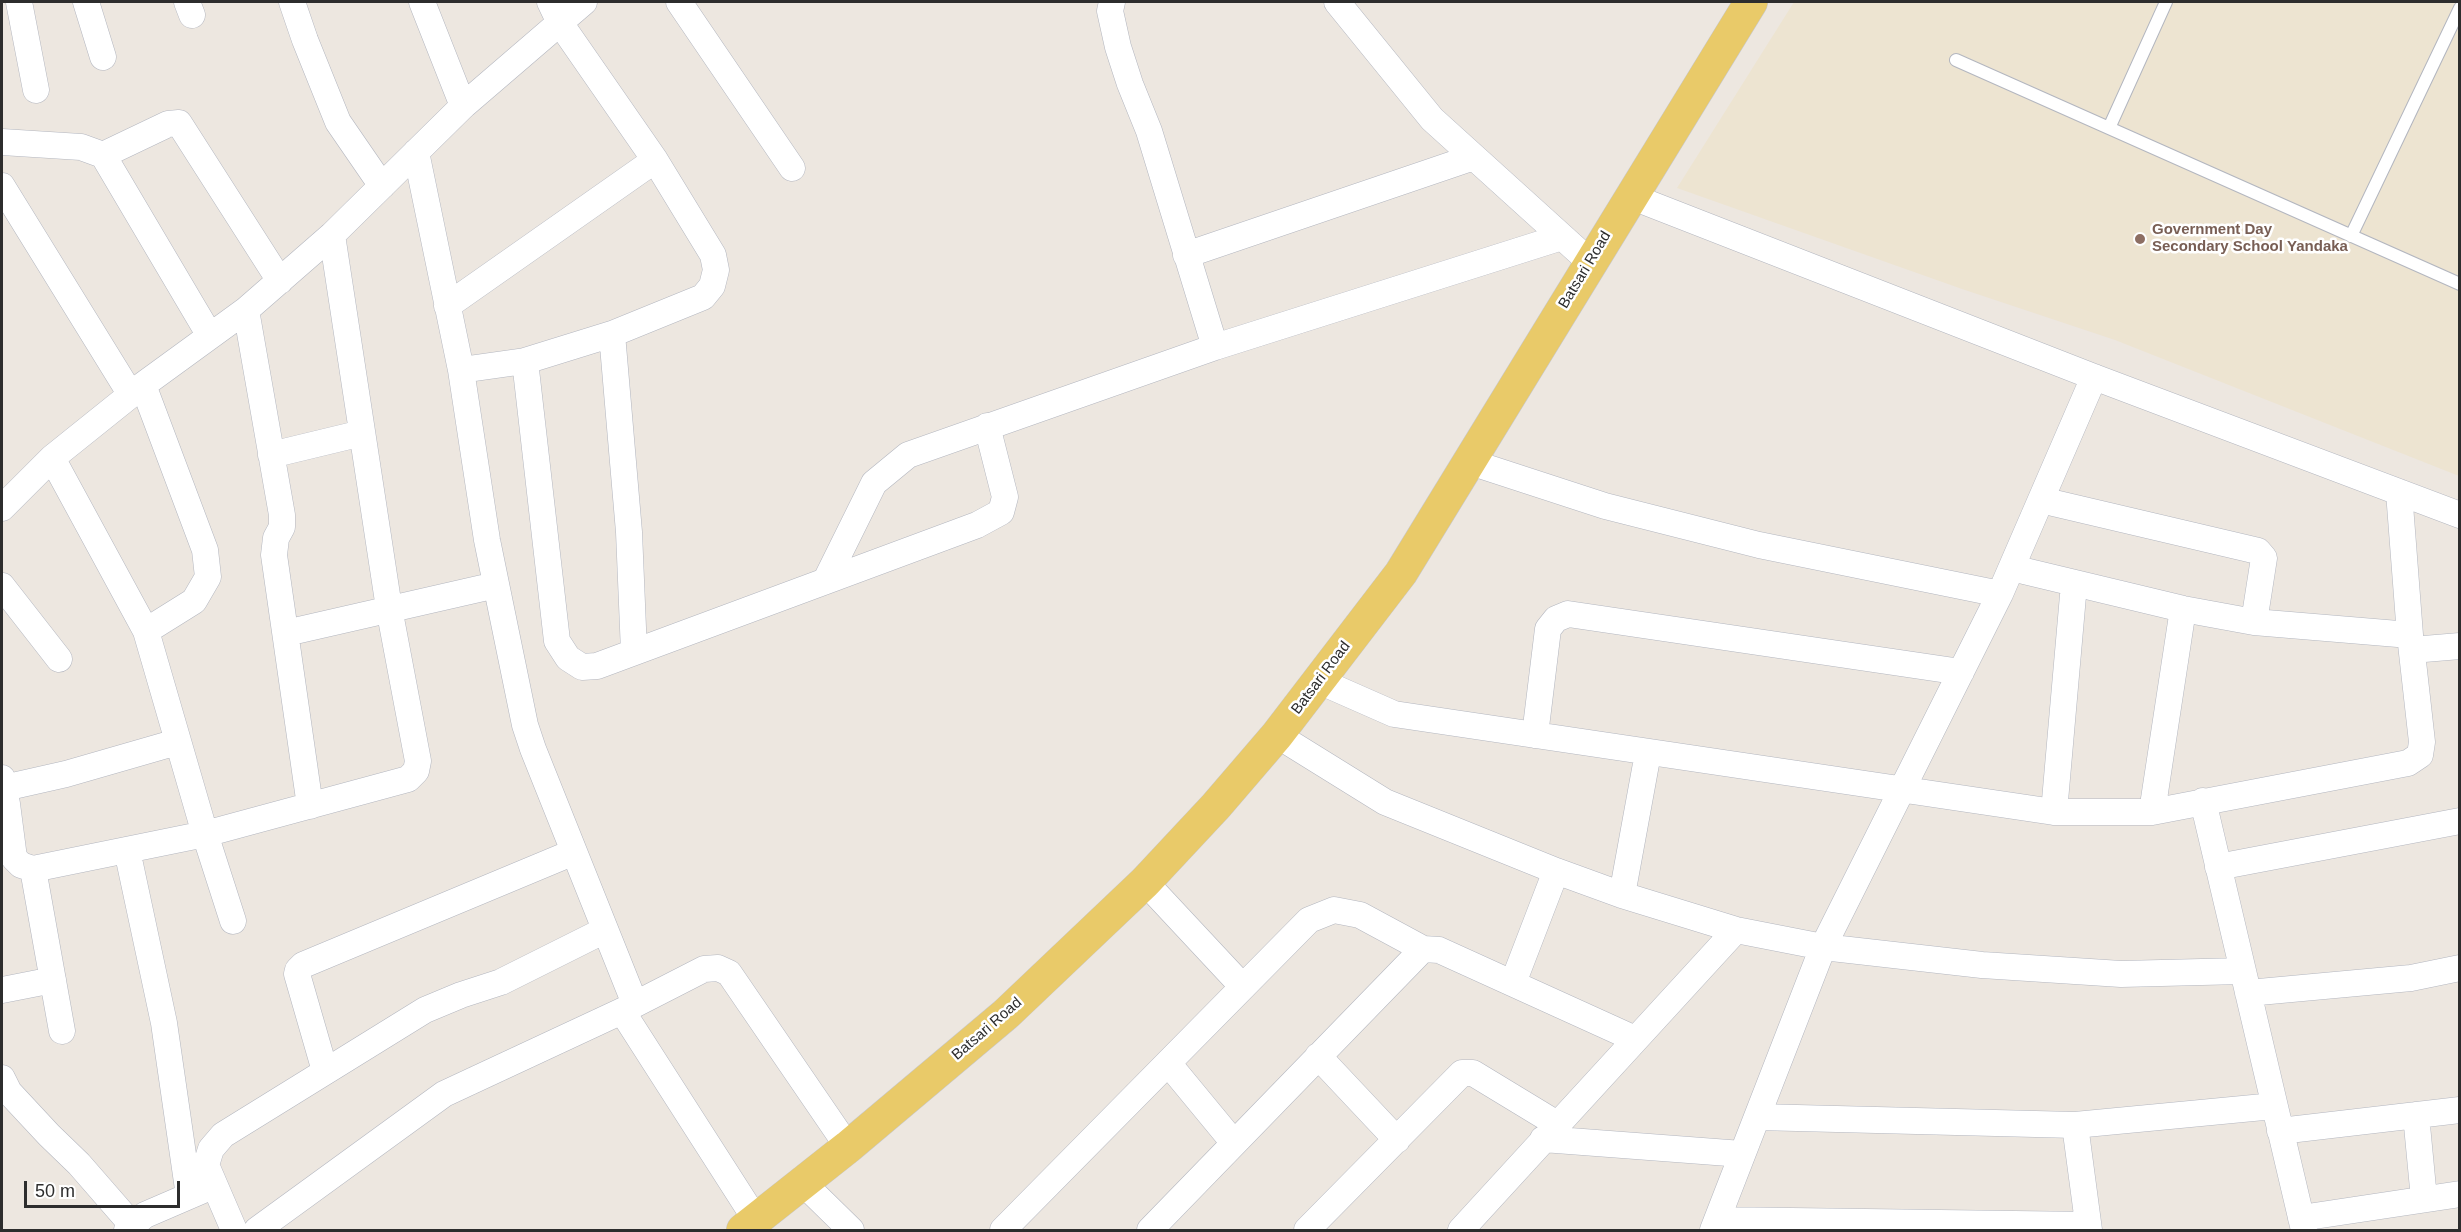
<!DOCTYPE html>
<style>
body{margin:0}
#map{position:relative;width:2461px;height:1232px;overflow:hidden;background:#ede7e0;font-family:Helvetica,sans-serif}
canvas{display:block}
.frame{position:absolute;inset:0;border:3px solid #2d2d2d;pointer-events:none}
.scale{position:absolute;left:24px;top:1181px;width:156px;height:27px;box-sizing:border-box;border:3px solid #2d2d2d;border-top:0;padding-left:8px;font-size:18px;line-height:21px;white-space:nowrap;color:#2d2d2d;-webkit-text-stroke:4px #fff;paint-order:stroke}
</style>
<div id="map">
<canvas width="2461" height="1232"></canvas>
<div class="frame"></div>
<div class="scale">50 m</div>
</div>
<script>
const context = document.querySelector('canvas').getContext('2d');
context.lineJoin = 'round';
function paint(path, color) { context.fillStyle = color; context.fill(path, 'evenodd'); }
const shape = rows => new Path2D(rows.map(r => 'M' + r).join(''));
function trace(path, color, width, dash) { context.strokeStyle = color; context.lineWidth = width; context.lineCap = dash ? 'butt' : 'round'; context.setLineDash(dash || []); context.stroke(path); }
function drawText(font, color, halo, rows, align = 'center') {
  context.font = font + ' Helvetica,sans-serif'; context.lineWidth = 5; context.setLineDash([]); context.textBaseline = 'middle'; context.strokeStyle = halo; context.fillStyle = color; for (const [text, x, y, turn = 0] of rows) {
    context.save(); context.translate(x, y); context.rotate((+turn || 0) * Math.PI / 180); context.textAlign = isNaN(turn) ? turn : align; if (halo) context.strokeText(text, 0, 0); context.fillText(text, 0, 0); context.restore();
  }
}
const education = shape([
 [1794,2,2459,2,2459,476,2115,340,1962,289,1677,188]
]);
const lane = shape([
 [1956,60,2460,284],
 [2109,128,2166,2],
 [2351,236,2460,8]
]);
const street = shape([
 [19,2,36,90],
 [86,2,103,57],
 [187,2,192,15],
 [292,2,305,40,338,122,382,186],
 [422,2,463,106],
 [679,2,792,168],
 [1112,2,1110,11,1118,47,1130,84,1149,131,1215,347],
 [1337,2,1432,119,1590,262],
 [2,142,81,147,103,155,210,336],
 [416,152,461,370,487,540,525,725,533,749,635,1004],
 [103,155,168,124,179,123,280,281],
 [2,186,131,395],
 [1630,196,2094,377,2460,515],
 [1186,255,1474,157],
 [447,306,655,160],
 [246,310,282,515,282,527,276,538,274,555,310,806],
 [612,334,629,532,634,652],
 [525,361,557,641,568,658,582,667,597,666,977,525,1001,512,1005,497,987,426],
 [461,370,525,361,612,334,703,297,712,286,716,270,713,255,655,160,560,23,550,2],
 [143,385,205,550,208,577,194,601,146,631],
 [271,455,362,433],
 [52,458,146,631,205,834,233,921],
 [1470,462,1605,506,1759,545,2000,594],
 [2041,500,2258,551,2264,558,2254,622],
 [2,508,52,458,143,385,246,310,332,235,463,106,584,2],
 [2012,568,2183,609,2254,622,2410,635],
 [826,580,874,483,908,455,1215,347,1562,237],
 [2,586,59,659],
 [286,633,496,585],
 [2412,650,2460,646],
 [1319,681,1394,714,2054,812,2152,812,2408,763,2420,755,2422,742,2410,635,2399,492],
 [1277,735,1385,802,1556,871,1622,895,1736,930,1823,947,1982,965,2121,974,2242,971],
 [1535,735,1548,629,1556,619,1568,614,1961,672],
 [2,778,7,804,14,858,21,865,33,869,205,834,408,779,416,771,418,761,389,608,332,235],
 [4,788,66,774,177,742],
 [2203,801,2304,1230],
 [2054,812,2074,584],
 [2152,812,2183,609],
 [127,850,164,1023,189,1196],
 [2218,867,2460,821],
 [33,869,62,1031],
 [1145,882,1243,987],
 [1622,895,1648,753],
 [1513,983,1556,871],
 [2,990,53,980],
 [2248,993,2411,978,2460,968],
 [622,1011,756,1220],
 [1318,1056,1397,1140],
 [1168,1063,1234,1143],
 [325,1071,297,974,298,970,303,965,574,852],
 [2,1078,9,1092,49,1135,79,1164,133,1226],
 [2416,1115,2424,1199],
 [1757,1117,2075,1125,2274,1106],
 [2075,1125,2089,1230],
 [2280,1131,2460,1110],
 [1543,1139,1742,1154],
 [804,1184,851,1230],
 [2301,1218,2460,1194],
 [1717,1220,2088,1225],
 [127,1230,145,1215,203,1190],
 [234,1230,206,1165,211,1149,223,1135,425,1010,461,995,501,982,605,930],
 [257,1230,444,1094,622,1011,704,969,718,968,729,973,848,1147],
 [1003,1230,1309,920,1334,910,1360,915,1423,949],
 [1150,1230,1423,949,1439,950,1635,1039],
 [1307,1230,1462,1073,1473,1073,1557,1124],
 [1461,1230,1736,930],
 [1713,1230,1823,947,2000,594,2094,377]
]);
const primary = shape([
 [743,1230,848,1147,1006,1014,1145,882,1216,806,1277,735,1401,573,1751,2]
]);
const markers = [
 [2140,239,6,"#8d6e63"]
];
const educationNames = [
 ["Government Day",2152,230],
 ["Secondary School Yandaka",2152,247]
];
const streetNames = [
 ["Batsari Road",1585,270,-59],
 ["Batsari Road",1321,678,-53],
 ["Batsari Road",987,1029,-41]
];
paint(education, '#ede4d1');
trace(lane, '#b3b6bf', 14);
trace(street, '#b3b6bf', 27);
trace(primary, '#c8c8c8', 34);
trace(lane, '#fff', 12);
trace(street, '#fff', 26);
trace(primary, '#e9ca69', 33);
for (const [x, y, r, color] of markers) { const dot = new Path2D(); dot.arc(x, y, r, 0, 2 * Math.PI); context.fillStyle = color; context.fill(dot); trace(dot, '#fff', 2); }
drawText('bold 15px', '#785e54', '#fff', educationNames, 'left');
drawText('15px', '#2d2d2d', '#fff', streetNames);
</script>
